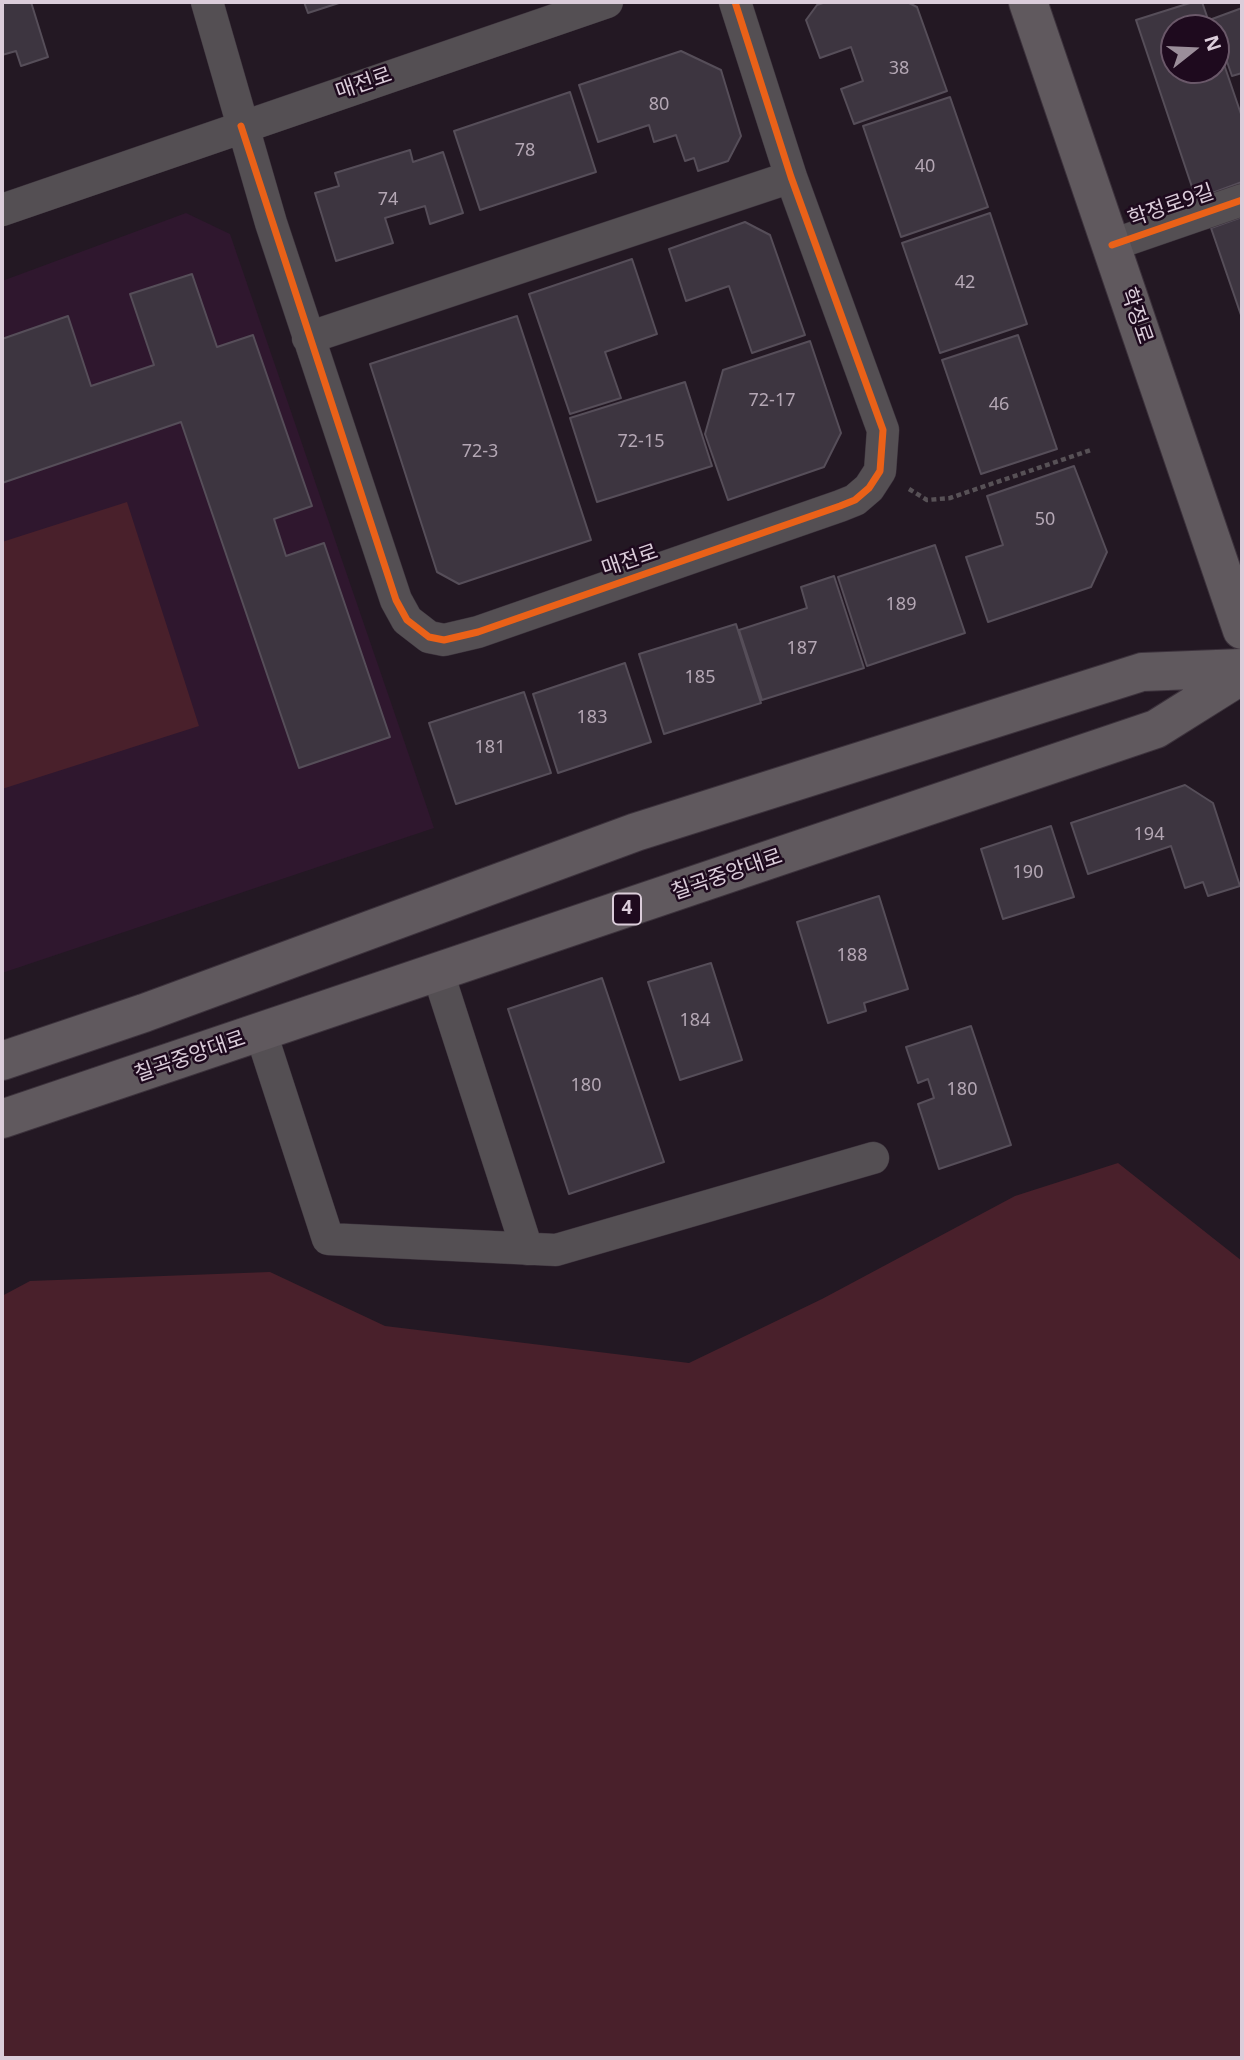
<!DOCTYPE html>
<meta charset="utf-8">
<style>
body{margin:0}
#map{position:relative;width:1244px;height:2060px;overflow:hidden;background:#231823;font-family:"Noto Sans",sans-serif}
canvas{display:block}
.frame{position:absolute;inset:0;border:4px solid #dbcdda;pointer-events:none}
.north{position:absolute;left:1160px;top:14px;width:70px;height:70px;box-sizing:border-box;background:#1e0a1e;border:2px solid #6a5869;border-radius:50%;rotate:72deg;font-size:19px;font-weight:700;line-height:28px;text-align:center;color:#dbcdda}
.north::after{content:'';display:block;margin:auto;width:24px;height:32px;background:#9b8e9a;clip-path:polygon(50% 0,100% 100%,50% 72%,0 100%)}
</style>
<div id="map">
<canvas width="1244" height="2060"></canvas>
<div class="frame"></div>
<div class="north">N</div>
</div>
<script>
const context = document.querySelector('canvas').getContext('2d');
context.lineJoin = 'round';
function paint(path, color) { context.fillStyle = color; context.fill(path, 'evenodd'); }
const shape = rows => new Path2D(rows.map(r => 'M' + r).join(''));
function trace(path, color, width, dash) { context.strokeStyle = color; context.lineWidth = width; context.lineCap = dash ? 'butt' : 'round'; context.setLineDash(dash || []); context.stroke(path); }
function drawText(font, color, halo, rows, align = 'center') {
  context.font = font + ' "Noto Sans","Noto Sans KR",sans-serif'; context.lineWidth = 5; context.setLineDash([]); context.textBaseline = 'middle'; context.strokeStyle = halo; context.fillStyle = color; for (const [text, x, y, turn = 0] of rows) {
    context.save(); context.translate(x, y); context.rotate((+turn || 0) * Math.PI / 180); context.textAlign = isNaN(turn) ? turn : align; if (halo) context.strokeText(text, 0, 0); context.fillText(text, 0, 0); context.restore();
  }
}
const built = shape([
 [186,213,230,234,434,828,2,973,2,281]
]);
const green = shape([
 [127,502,199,726,2,789,2,542],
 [1118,1163,1242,1261,1242,2058,2,2058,2,1296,30,1281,270,1272,385,1326,689,1363,822,1299,1015,1196]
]);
const building = shape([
 [2,2,31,2,48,57,21,66,16,51,2,55,2,2],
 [304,2,342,2,308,13,304,2],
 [826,2,907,2,917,7,947,91,854,124,841,89,863,81,851,47,820,58,806,20,817,5,826,2],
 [1193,2,1202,2,1211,28,1174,28,1174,70,1216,70,1216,41,1242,117,1242,182,1196,199,1136,20,1193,2],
 [1242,8,1242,73,1232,76,1212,19,1242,8],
 [681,51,721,70,741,136,728,161,698,171,694,158,685,161,676,135,654,142,649,125,598,142,579,85,681,51],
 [570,92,596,172,480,210,454,131,570,92],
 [950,97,988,207,901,237,863,126,950,97],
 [410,150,413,162,443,152,463,213,430,224,425,206,385,218,393,243,336,261,315,193,339,186,335,173,410,150],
 [990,213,1027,324,940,353,902,243,990,213],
 [1242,217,1242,318,1211,228,1242,217],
 [745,222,770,235,805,335,752,353,729,286,686,301,669,249,745,222],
 [632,259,657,334,605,352,621,398,570,414,529,294,632,259],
 [192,274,217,347,253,335,312,506,274,519,286,556,324,543,390,737,299,768,181,422,2,483,2,339,68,316,91,386,154,365,130,294,192,274],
 [517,316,591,540,459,584,437,572,370,364,517,316],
 [1018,335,1057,449,981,474,942,360,1018,335],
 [810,341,841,433,824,467,728,500,705,434,723,370,810,341],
 [685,382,712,466,597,502,570,418,685,382],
 [1074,466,1107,552,1091,587,988,622,966,557,1003,545,987,496,1074,466],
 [935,545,965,633,867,666,838,577,935,545],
 [834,576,864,668,762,700,739,630,807,608,801,587,834,576],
 [736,624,761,703,664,734,639,654,736,624],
 [625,663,651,742,558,773,533,694,625,663],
 [524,692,551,773,456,804,429,723,524,692],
 [1185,785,1213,803,1240,886,1208,896,1203,882,1185,888,1171,846,1088,874,1071,823,1185,785],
 [1051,826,1074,897,1003,919,981,849,1051,826],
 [879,896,908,989,864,1003,866,1011,828,1023,797,922,879,896],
 [711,963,742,1060,680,1080,648,982,711,963],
 [602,978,664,1162,569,1194,508,1009,602,978],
 [971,1026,1011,1145,939,1169,918,1104,934,1098,928,1079,918,1083,906,1047,971,1026]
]);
const path = shape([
 [909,489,927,500,950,498,1091,450]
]);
const minor = shape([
 [207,2,271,223,396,600,407,620,429,637,444,640,478,632,840,506,855,500,869,488,880,471,883,430,791,177,735,2],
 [2,210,607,2],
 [1112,245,1242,200],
 [308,338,791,177],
 [438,973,527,1249],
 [261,1033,328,1239,556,1250,873,1158]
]);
const major = shape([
 [1028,2,1242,630],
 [2,1061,144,1013,636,832,1142,672,1242,668],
 [2,1119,1156,729,1242,675]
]);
const cycleway = shape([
 [241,126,396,600,407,620,429,637,444,640,478,632,840,506,855,500,869,488,880,471,883,430,791,177,735,2],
 [1112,245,1242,200]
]);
const numberNames = [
 ["38",899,69],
 ["80",659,105],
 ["78",525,151],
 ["40",925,167],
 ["74",388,200],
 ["42",965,283],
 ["72-17",772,401],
 ["46",999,405],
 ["72-15",641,442],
 ["72-3",480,452],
 ["50",1045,520],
 ["189",901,605],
 ["187",802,649],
 ["185",700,678],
 ["183",592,718],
 ["181",490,748],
 ["194",1149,835],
 ["190",1028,873],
 ["188",852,956],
 ["184",695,1021],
 ["180",586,1086],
 ["180",962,1090]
];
const shields = [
 [627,909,28]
];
const shieldNames = [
 ["4",627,909]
];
const streetNames = [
 ["매전로",364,84,-19],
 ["학정로9길",1171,206,-19],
 ["학정로",1136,316,71],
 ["매전로",630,561,-19],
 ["칠곡중앙대로",727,875,-19],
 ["칠곡중앙대로",190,1057,-19]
];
paint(built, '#2f172e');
paint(green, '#49202b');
paint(building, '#3d3540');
trace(building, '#564e59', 2);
trace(minor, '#3c323c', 33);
trace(major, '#3c323c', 40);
trace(path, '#575156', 4.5, [5, 3.5]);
trace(minor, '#544f53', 32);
trace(major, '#60595e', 38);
trace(cycleway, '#ea6118', 7);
drawText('18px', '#b4a7b4', null, numberNames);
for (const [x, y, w] of shields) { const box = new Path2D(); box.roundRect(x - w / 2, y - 15.5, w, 31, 5); context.fillStyle = '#1e0a1e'; context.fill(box); trace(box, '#dbcdda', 2); }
drawText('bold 19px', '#dbcdda', null, shieldNames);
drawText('21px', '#dbcdda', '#1e0a1e', streetNames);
</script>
